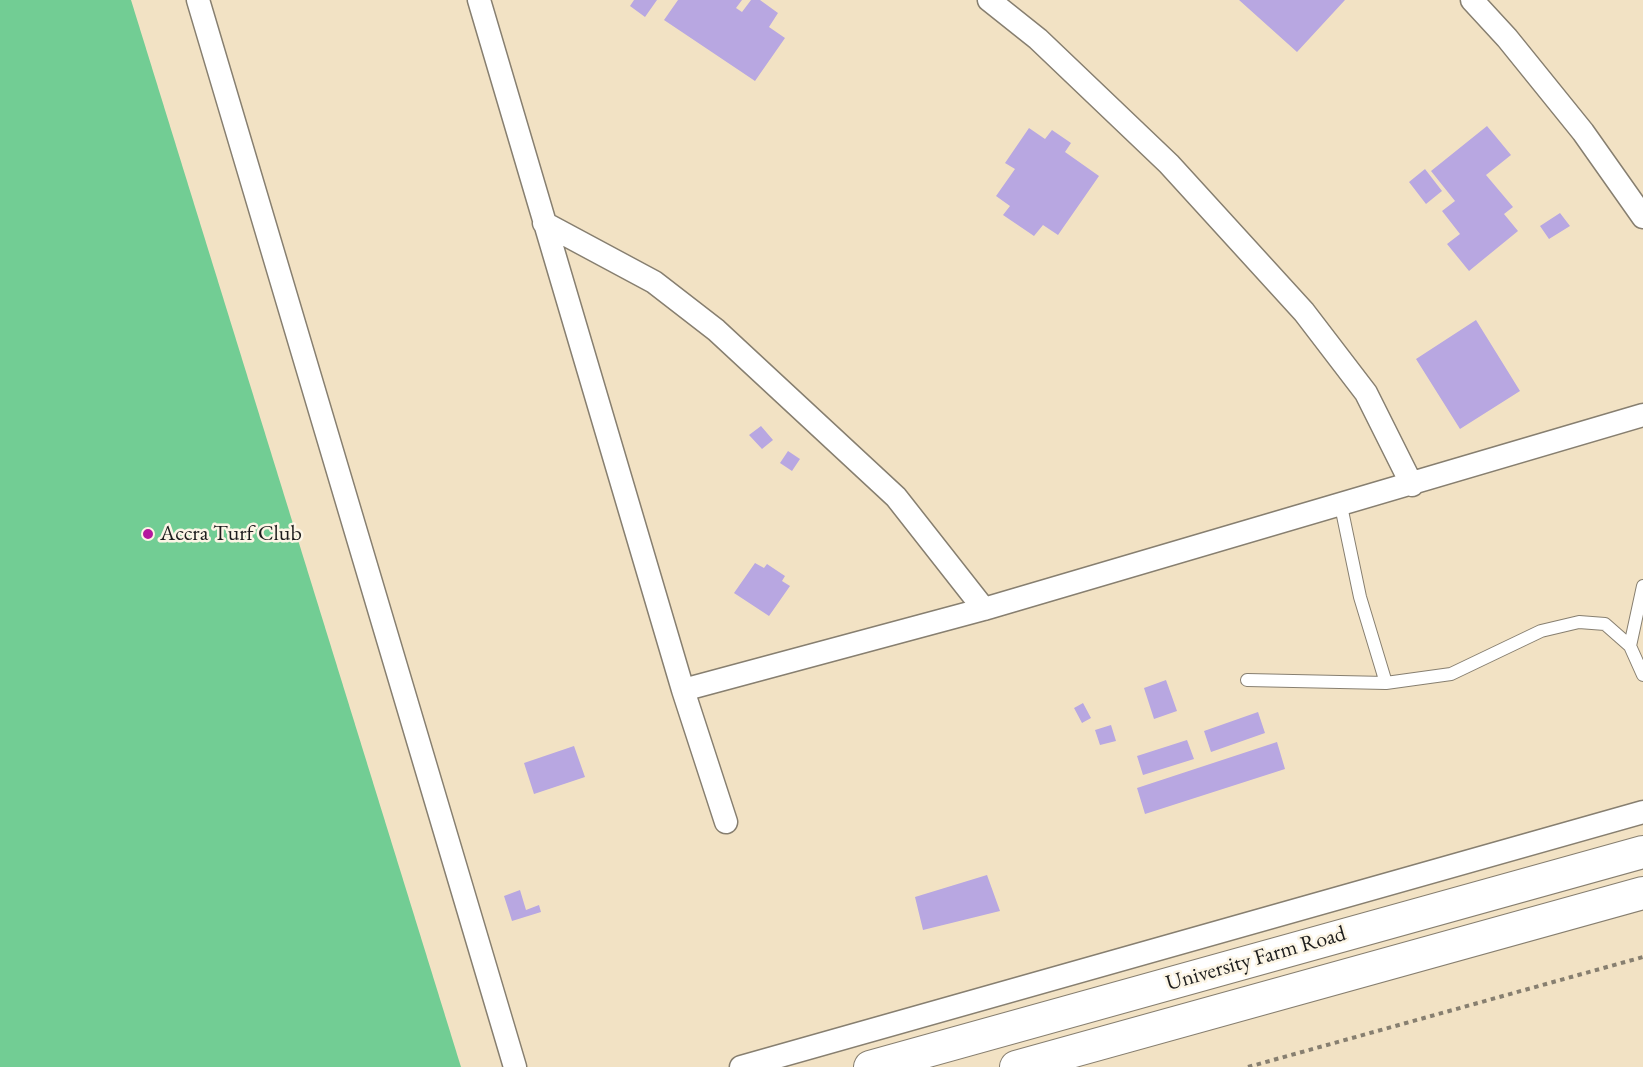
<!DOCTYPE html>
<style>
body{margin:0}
canvas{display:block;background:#f2e2c4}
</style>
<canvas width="1643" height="1067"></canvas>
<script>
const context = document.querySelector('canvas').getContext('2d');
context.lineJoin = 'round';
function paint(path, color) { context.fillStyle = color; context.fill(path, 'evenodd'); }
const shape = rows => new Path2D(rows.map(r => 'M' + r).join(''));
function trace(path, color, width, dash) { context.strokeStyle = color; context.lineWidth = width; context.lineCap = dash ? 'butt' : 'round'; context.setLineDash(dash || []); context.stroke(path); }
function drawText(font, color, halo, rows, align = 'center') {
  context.font = font + ' "EB Garamond",serif'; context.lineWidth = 5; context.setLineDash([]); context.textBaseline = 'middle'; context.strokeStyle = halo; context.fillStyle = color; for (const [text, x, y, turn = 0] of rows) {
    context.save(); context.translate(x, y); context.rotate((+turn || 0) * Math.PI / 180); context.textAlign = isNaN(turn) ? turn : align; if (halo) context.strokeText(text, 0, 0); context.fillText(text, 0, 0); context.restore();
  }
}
const green = shape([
 [0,0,131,0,461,1067,0,1067]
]);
const building = shape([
 [634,0,657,0,645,17,630,6],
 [678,0,742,0,736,8,742,12,751,0,760,0,778,13,769,27,785,38,755,81,664,20],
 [1239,0,1345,0,1297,52],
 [1487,126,1511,155,1486,175,1513,207,1504,214,1518,231,1469,271,1447,244,1460,234,1442,211,1455,201,1431,171],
 [1029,128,1045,139,1052,130,1071,143,1065,152,1099,176,1058,235,1043,225,1034,236,1003,215,1010,206,996,196,1015,169,1005,163],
 [1425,169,1442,191,1426,204,1409,182],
 [1560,213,1570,226,1549,239,1540,226],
 [1476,320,1520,391,1460,429,1416,359],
 [761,426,773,440,762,449,749,435],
 [788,451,800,459,792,471,780,463],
 [755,563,764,568,767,564,785,576,782,581,790,586,769,616,734,593],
 [1166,680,1177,711,1154,719,1144,688],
 [1083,703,1091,718,1082,723,1074,708],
 [1258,712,1265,733,1211,752,1204,731],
 [1111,725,1116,741,1100,745,1095,730],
 [1187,740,1194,759,1143,775,1137,756],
 [1277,742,1285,769,1145,814,1137,788],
 [574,746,585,777,534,794,524,763],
 [987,875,1000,911,923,930,915,897],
 [520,890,526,910,539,905,541,912,512,921,504,896]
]);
const path = shape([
 [1248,1067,1643,957]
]);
const lane = shape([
 [1341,506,1360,597,1386,683],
 [1630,646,1643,586],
 [1247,680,1386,683,1451,674,1541,631,1579,622,1605,624,1630,646,1643,675]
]);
const street = shape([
 [198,0,515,1067],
 [479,0,683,690,726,822],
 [989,0,1038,39,1169,164,1304,312,1366,393,1412,485],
 [1472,0,1507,38,1583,132,1643,217],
 [544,223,654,282,716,330,896,497,984,609],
 [683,690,984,609,1643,415],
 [741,1067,1643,812]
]);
const secondary = shape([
 [870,1067,1643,852],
 [1016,1067,1643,893]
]);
const markers = [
 [148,534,6,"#b5179e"]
];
const poiNames = [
 ["Accra Turf Club",160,534]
];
const streetNames = [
 ["University Farm Road",1256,959,-16]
];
paint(green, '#72cd94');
paint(building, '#b8a7e1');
trace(lane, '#877f70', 14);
trace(street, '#877f70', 25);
trace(secondary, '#877f70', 34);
trace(path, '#877f70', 4, [4.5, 4.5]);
trace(lane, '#fff', 12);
trace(street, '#fff', 22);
trace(secondary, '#fff', 32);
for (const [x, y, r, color] of markers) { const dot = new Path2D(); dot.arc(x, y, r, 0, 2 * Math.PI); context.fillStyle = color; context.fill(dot); trace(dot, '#fcf5e5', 2); }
drawText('22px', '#1c1c1c', '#fcf5e5', poiNames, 'left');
drawText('22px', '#1c1c1c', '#fcf5e5', streetNames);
</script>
